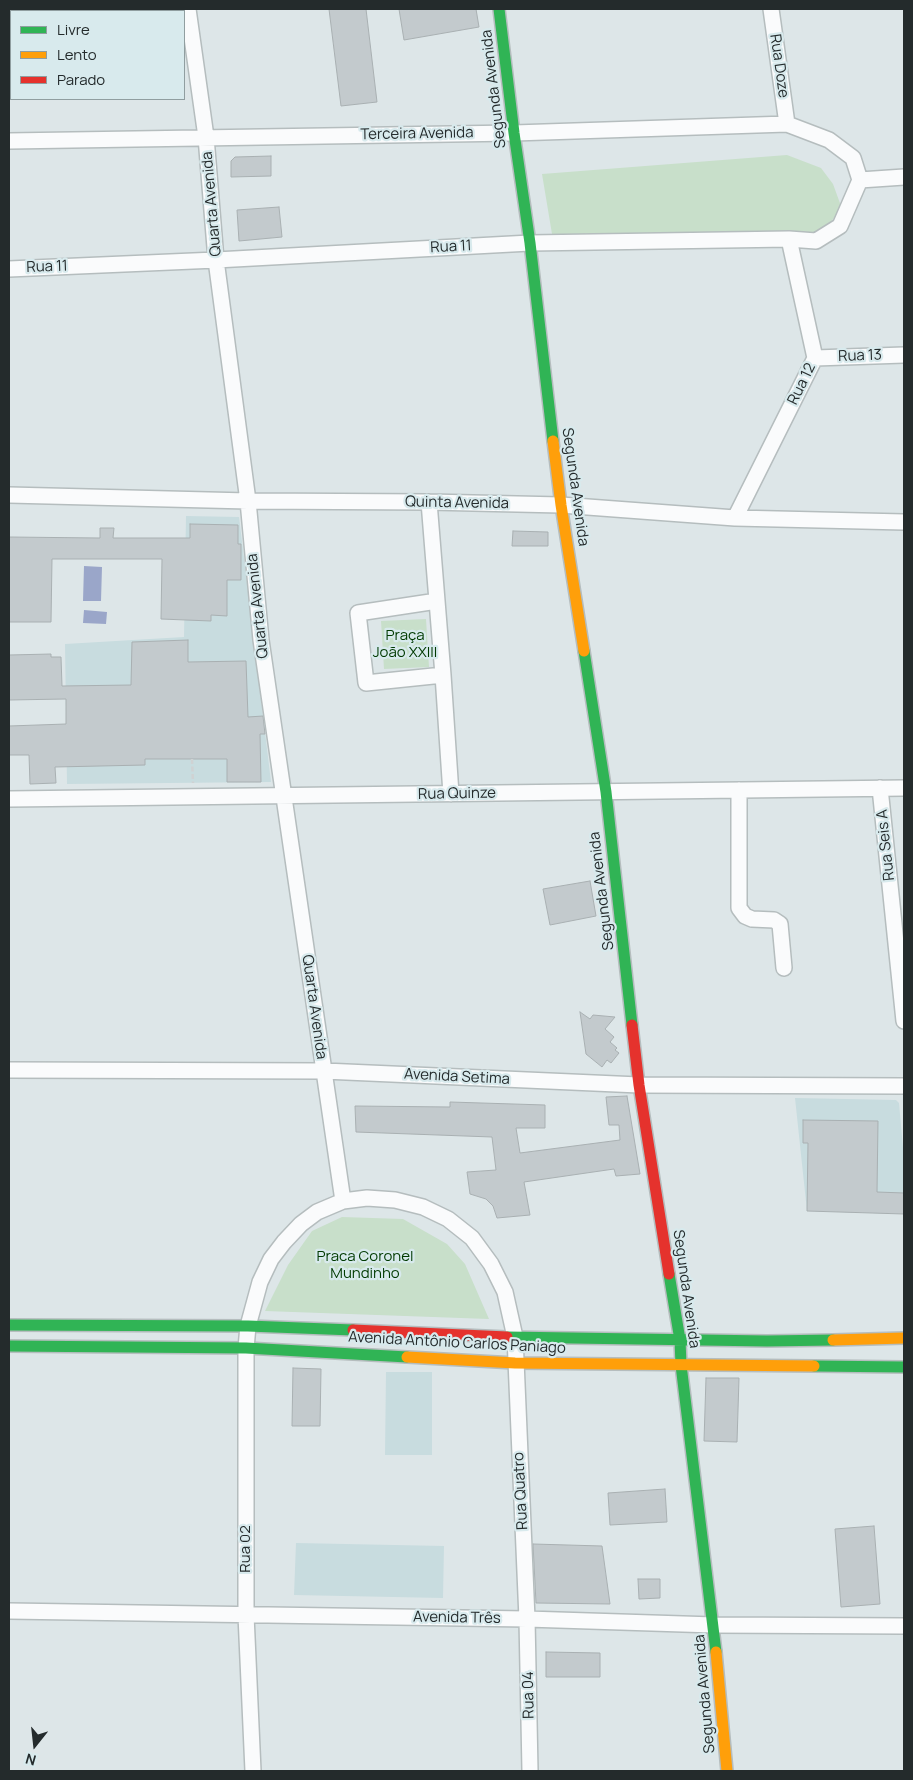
<!DOCTYPE html>
<meta charset="utf-8">
<style>
body{margin:0}
#map{position:relative;width:913px;height:1780px;overflow:hidden;background:#dde6e8;font-family:Manrope,sans-serif}
canvas{display:block}
.frame{position:absolute;inset:0;border:10px solid #242b2c;pointer-events:none}
.legend{position:absolute;left:10px;top:10px;width:175px;height:90px;box-sizing:border-box;background:#d8eaed;border:1px solid #909ea0;margin:0;padding:6px 9px;list-style:none;font-size:15px;color:#242b2c}
.legend li{display:flex;align-items:center;gap:10px;height:25px}
.legend b{width:25px;border:1px solid #909ea0}
.north{position:absolute;left:10px;top:1720px;width:50px;height:50px;-webkit-text-stroke:4px #d8eaed;paint-order:stroke;rotate:196deg;font-size:14px;font-weight:700;line-height:20px;text-align:center;color:#242b2c}
.north::after{content:'';display:block;margin:auto;width:18px;height:22px;background:#242b2c;clip-path:polygon(50% 0,100% 100%,50% 72%,0 100%)}
</style>
<div id="map">
<canvas width="913" height="1780"></canvas>
<div class="frame"></div>
<ul class="legend">
<li><b style="height:6px;background:#30b455"></b>Livre</li>
<li><b style="height:6px;background:#ff9f0a"></b>Lento</li>
<li><b style="height:6px;background:#e5322d"></b>Parado</li>
</ul>
<div class="north">N</div>
</div>
<script>
const context = document.querySelector('canvas').getContext('2d');
context.lineJoin = 'round';
function paint(path, color) { context.fillStyle = color; context.fill(path, 'evenodd'); }
const shape = rows => new Path2D(rows.map(r => 'M' + r).join(''));
function trace(path, color, width, dash) { context.strokeStyle = color; context.lineWidth = width; context.lineCap = dash ? 'butt' : 'round'; context.setLineDash(dash || []); context.stroke(path); }
function drawText(font, color, halo, rows, align = 'center') {
  context.font = font + ' Manrope,sans-serif'; context.lineWidth = 4.5; context.setLineDash([]); context.textBaseline = 'middle'; context.strokeStyle = halo; context.fillStyle = color; for (const [text, x, y, turn = 0] of rows) {
    context.save(); context.translate(x, y); context.rotate((+turn || 0) * Math.PI / 180); context.textAlign = isNaN(turn) ? turn : align; if (halo) context.strokeText(text, 0, 0); context.fillText(text, 0, 0); context.restore();
  }
}
const built = shape([
 [186,516,239,517,271,782,67,784,65,644,184,637],
 [795,1098,896,1100,899,1103,904,1159,904,1214,807,1211],
 [386,1372,432,1372,432,1455,385,1455],
 [296,1543,444,1546,443,1598,294,1595]
]);
const green = shape([
 [787,155,821,168,833,184,841,206,835,217,819,235,552,234,542,174],
 [426,619,429,667,384,669,381,621],
 [342,1217,403,1219,447,1244,465,1264,489,1319,265,1311,288,1265,312,1231]
]);
const water = shape([
 [84,566,102,567,101,601,83,601],
 [84,610,107,612,106,624,83,623]
]);
const building = shape([
 [329,9,366,9,377,102,341,106,329,9],
 [399,9,476,9,479,27,404,40,399,9],
 [271,156,271,176,231,177,231,161,235,157,271,156],
 [279,207,282,237,239,241,237,210,279,207],
 [190,524,238,525,238,544,241,544,241,580,227,580,227,616,211,615,211,621,161,619,162,559,52,559,51,622,9,622,9,537,100,538,100,528,114,528,113,538,190,538,190,524],
 [513,531,548,532,548,546,512,546,513,531],
 [188,640,188,662,246,661,248,717,263,716,265,734,260,734,261,782,227,782,227,759,145,759,145,765,55,767,56,783,30,784,29,755,9,755,9,726,66,724,66,699,9,700,9,655,51,654,51,657,61,657,62,686,131,685,132,642,188,640],
 [590,881,596,916,550,925,543,889,590,881],
 [580,1012,590,1019,593,1015,615,1017,605,1029,614,1037,610,1042,617,1048,615,1050,619,1053,611,1063,607,1060,602,1067,586,1054,580,1012],
 [627,1096,640,1174,616,1176,614,1169,524,1182,530,1215,497,1218,493,1206,486,1199,470,1194,467,1172,496,1170,492,1137,356,1132,355,1106,450,1107,450,1102,545,1105,545,1128,516,1128,520,1153,620,1140,619,1125,609,1125,606,1097,627,1096],
 [803,1120,878,1121,877,1192,904,1193,904,1214,807,1211,808,1143,803,1143,803,1120],
 [293,1368,321,1369,320,1426,292,1426,293,1368],
 [706,1378,739,1378,737,1442,704,1441,706,1378],
 [665,1489,667,1522,610,1525,608,1493,665,1489],
 [874,1526,880,1604,841,1607,835,1529,874,1526],
 [533,1544,602,1546,610,1604,536,1603,533,1544],
 [638,1579,660,1579,660,1598,639,1599,638,1579],
 [546,1652,600,1653,600,1677,546,1677,546,1652]
]);
const path = shape([
 [192,759,193,783]
]);
const street = shape([
 [188,9,206,137,216,260,248,501,261,640,343,1201],
 [771,9,787,124],
 [9,141,514,133,787,124,829,140,853,158,860,180],
 [860,180,904,177],
 [9,269,216,260,530,243,789,239,816,241,840,226,860,180],
 [815,358,904,355],
 [9,495,248,501,429,502,561,505,735,518,904,522],
 [429,502,443,675,451,794],
 [735,518,815,358,789,239],
 [437,601,358,613,366,683,443,675],
 [880,788,904,1021],
 [739,790,739,908,745,916,752,919,774,920,780,924,784,968],
 [9,799,904,788],
 [9,1070,324,1071,639,1085,904,1086],
 [9,1611,527,1619,714,1625,904,1626],
 [253,1771,246,1615,246,1348,248,1326,260,1282,271,1259,284,1242,301,1224,317,1212,343,1201,367,1198,395,1200,423,1207,448,1219,472,1238,491,1264,505,1292,515,1337,527,1619,530,1771]
]);
const fast = shape([
 [499,9,514,133,530,243,553,441],
 [584,651,606,792,632,1025],
 [669,1274,680,1340,681,1365,716,1652],
 [9,1325,248,1326,353,1330],
 [507,1337,767,1341,833,1340],
 [9,1346,246,1348,407,1357],
 [814,1366,904,1367]
]);
const slow = shape([
 [553,441,561,505,584,651],
 [833,1340,904,1338],
 [407,1357,515,1363,814,1366],
 [716,1652,727,1771]
]);
const jam = shape([
 [632,1025,639,1085,669,1274],
 [353,1330,507,1337]
]);
const streetNames = [
 ["Rua Doze",779,66,82],
 ["Segunda Avenida",494,89,-97],
 ["Terceira Avenida",417,134,-1],
 ["Quarta Avenida",212,204,-95],
 ["Rua 11",451,247,-3],
 ["Rua 11",47,267,-2],
 ["Rua 13",860,356,-2],
 ["Rua 12",802,384,-64],
 ["Segunda Avenida",575,487,82],
 ["Quinta Avenida",457,503,1],
 ["Quarta Avenida",258,606,-96],
 ["Rua Quinze",457,794,-1],
 ["Rua Seis A",886,845,-96],
 ["Segunda Avenida",602,891,-97],
 ["Quarta Avenida",314,1007,82],
 ["Avenida Setima",457,1077,3],
 ["Segunda Avenida",686,1289,82],
 ["Avenida Antônio Carlos Paniago",457,1343,3],
 ["Rua Quatro",521,1491,-93],
 ["Rua 02",246,1549,-90],
 ["Avenida Três",457,1618,1],
 ["Segunda Avenida",705,1694,-95],
 ["Rua 04",529,1695,-91]
];
const parkNames = [
 ["Praça",405,636],
 ["João XXIII",405,653],
 ["Praca Coronel",365,1257],
 ["Mundinho",365,1274]
];
paint(built, '#c8dcdf');
paint(green, '#c8dfca');
paint(water, '#9aa6c9');
paint(building, '#c3cacd');
trace(building, '#a9b0b2', 1);
trace(street, '#b5bdbe', 18);
trace(fast, '#b5bdbe', 14);
trace(slow, '#b5bdbe', 14);
trace(jam, '#b5bdbe', 14);
trace(path, '#cfd2d3', 2.5, [5, 2.5]);
trace(street, '#fafbfc', 15);
trace(fast, '#30b455', 11);
trace(slow, '#ff9f0a', 11);
trace(jam, '#e5322d', 11);
drawText('15px', '#242b2c', '#d8eaed', streetNames);
drawText('15px', '#003a00', '#d8eaed', parkNames);
</script>
